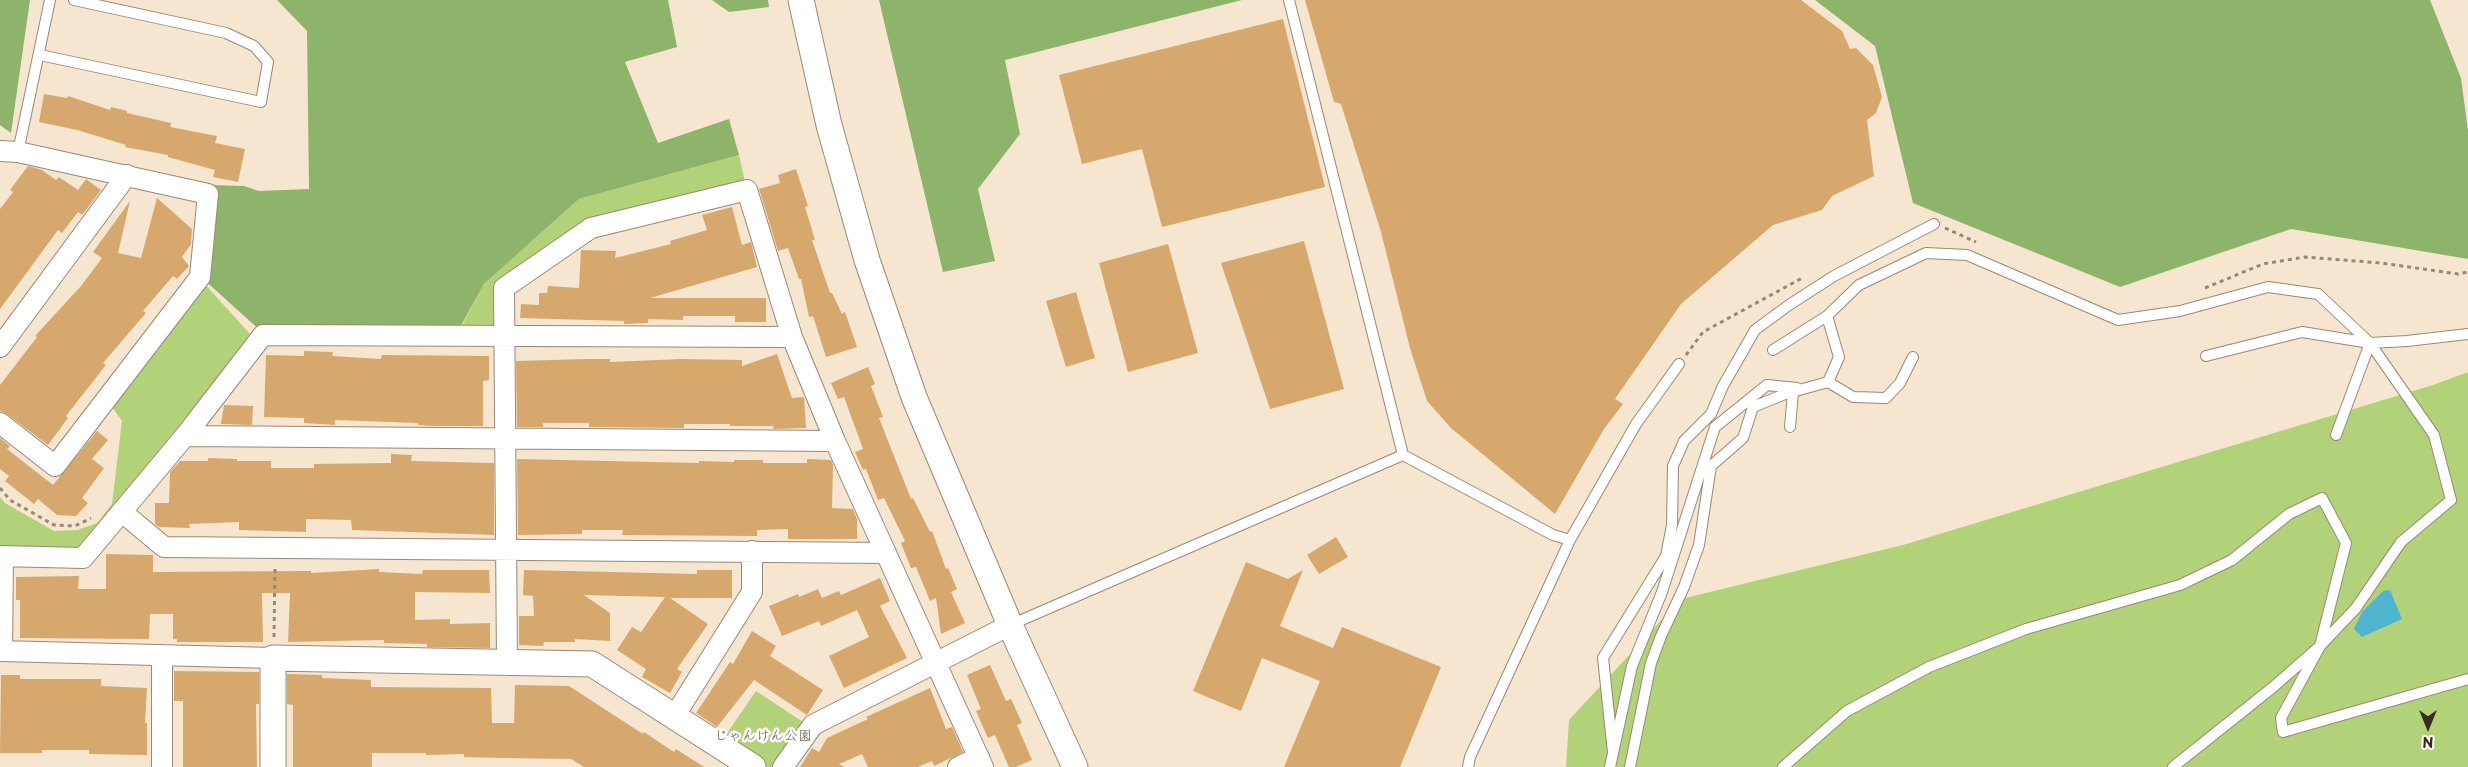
<!DOCTYPE html>
<meta charset="utf-8">
<style>
body{margin:0}
#map{position:relative;width:2468px;height:767px;overflow:hidden;background:#f6e6d0;font-family:"Playpen Sans",sans-serif}
canvas{display:block}
.north{position:absolute;left:2403px;top:702px;width:50px;height:50px;-webkit-text-stroke:4px #fff;paint-order:stroke;rotate:180deg;font-size:14px;font-weight:700;line-height:20px;text-align:center;color:#3b2a1e}
.north::after{content:'';display:block;margin:auto;width:18px;height:22px;background:#3b2a1e;clip-path:polygon(50% 0,100% 100%,50% 72%,0 100%)}
</style>
<div id="map">
<canvas width="2468" height="767"></canvas>
<div class="north">N</div>
</div>
<script>
const context = document.querySelector('canvas').getContext('2d');
context.lineJoin = 'round';
function paint(path, color) { context.fillStyle = color; context.fill(path, 'evenodd'); }
const shape = rows => new Path2D(rows.map(r => 'M' + r).join(''));
function trace(path, color, width, dash) { context.strokeStyle = color; context.lineWidth = width; context.lineCap = dash ? 'butt' : 'round'; context.setLineDash(dash || []); context.stroke(path); }
function drawText(font, color, halo, rows, align = 'center') {
  context.font = font + ' "Playpen Sans","Klee One",sans-serif'; context.lineWidth = 5; context.setLineDash([]); context.textBaseline = 'middle'; context.strokeStyle = halo; context.fillStyle = color; for (const [text, x, y, turn = 0] of rows) {
    context.save(); context.translate(x, y); context.rotate((+turn || 0) * Math.PI / 180); context.textAlign = isNaN(turn) ? turn : align; if (halo) context.strokeText(text, 0, 0); context.fillText(text, 0, 0); context.restore();
  }
}
const green = shape([
 [739,155,746,186,589,224,502,286,503,332,459,331,484,284,579,199],
 [201,280,251,335,85,544,77,548,9,548,0,545,0,497,5,503,54,531,77,530,97,523,112,504,122,421,108,401],
 [2468,372,2468,767,1566,767,1569,720,1681,599,1903,545,2433,385],
 [756,691,806,724,781,767,753,767,719,745]
]);
const forest = shape([
 [0,0,30,0,11,133,0,125],
 [277,0,668,0,677,47,625,62,658,143,729,119,739,155,579,199,484,284,458,331,263,333,201,277,210,185,244,186,259,191,309,189,307,31],
 [712,0,768,0,769,7,729,12],
 [879,0,1242,0,1005,60,1020,134,978,189,995,261,943,272],
 [1815,0,2430,0,2461,78,2468,131,2468,259,2291,229,2120,287,1913,203,1875,46]
]);
const water = shape([
 [2390,590,2402,619,2362,637,2354,629,2362,612,2383,591]
]);
const building = shape([
 [1305,0,1801,0,1842,31,1850,49,1856,48,1873,65,1882,97,1876,113,1867,120,1874,176,1832,196,1822,210,1773,225,1681,304,1615,399,1623,404,1604,429,1555,514,1451,428,1427,401,1410,348,1381,232,1341,104,1334,102],
 [1283,19,1325,187,1162,227,1142,149,1082,164,1059,75],
 [44,94,67,98,68,96,110,110,111,107,127,111,127,113,171,123,170,127,217,136,215,143,245,149,238,182,213,177,215,170,168,157,168,155,125,147,126,145,77,130,39,122],
 [28,166,42,170,56,180,59,177,78,190,86,179,101,190,82,215,78,212,62,233,58,230,0,309,0,209,13,192,10,190],
 [796,169,808,206,805,207,815,240,812,240,830,293,832,293,842,314,845,312,857,347,826,357,813,316,809,317,801,279,799,279,788,248,778,251,759,189,780,183,778,175],
 [157,198,192,229,191,244,182,257,189,266,177,279,173,276,143,311,146,313,103,363,106,365,66,416,68,418,48,445,7,414,0,411,0,385,37,337,35,336,81,286,102,258,93,252,130,201,118,253,141,258],
 [732,207,742,245,751,242,757,267,650,298,766,298,766,322,735,322,735,316,683,316,683,320,648,319,648,323,624,324,624,321,520,318,521,304,539,305,539,293,547,293,548,286,579,288,581,250,616,251,615,258,671,244,670,241,707,230,702,215],
 [1304,241,1344,389,1270,409,1221,263],
 [1168,244,1198,353,1128,372,1099,263],
 [1076,292,1095,358,1066,367,1046,301],
 [304,351,333,352,332,356,381,359,382,355,489,356,489,380,483,381,483,426,432,426,418,425,418,423,335,420,335,425,304,423,304,418,264,417,266,355,304,356],
 [777,354,792,398,804,397,806,428,774,429,773,426,730,426,730,424,684,424,684,428,589,427,589,423,543,423,543,427,517,427,516,361,587,359,610,359,610,362,682,359,742,360,742,366],
 [868,367,875,384,871,386,883,417,879,418,911,499,913,498,930,532,932,531,946,569,948,568,957,589,951,592,965,623,941,634,936,598,930,601,916,567,911,568,901,543,905,541,884,498,878,500,866,469,863,470,855,452,863,449,844,397,838,399,831,383],
 [224,405,253,406,252,425,221,424],
 [97,431,108,440,92,459,104,468,82,498,88,503,76,516,57,515,38,499,34,504,5,481,9,476,0,469,0,438,10,446,7,449,53,485],
 [391,454,412,455,411,461,494,463,494,535,352,530,351,520,306,519,306,532,239,530,239,522,189,524,190,528,159,527,155,524,155,503,169,503,170,472,180,461,208,461,208,458,237,459,237,461,271,461,271,468,314,468,314,464,391,463],
 [517,459,699,463,699,461,734,462,734,460,763,460,763,463,807,463,807,459,831,460,833,465,832,508,853,509,857,519,857,539,788,539,788,529,757,530,757,536,622,535,623,530,582,530,582,534,518,535],
 [1336,537,1348,557,1319,574,1307,555],
 [106,554,153,555,153,572,311,571,311,573,379,569,379,572,422,574,423,570,489,570,490,593,415,592,415,620,450,619,450,624,490,623,490,648,427,647,427,644,384,643,384,640,288,642,290,593,262,593,263,642,177,642,177,639,173,639,173,614,150,614,149,639,20,638,20,600,16,600,16,577,79,576,78,589,106,589],
 [1246,562,1288,579,1303,570,1280,626,1333,648,1342,627,1441,667,1400,767,1284,767,1320,681,1262,658,1241,711,1193,691],
 [524,570,697,574,697,570,732,570,732,598,670,598,708,624,677,669,682,672,670,693,642,677,646,669,617,650,632,627,641,632,665,597,584,595,610,613,610,641,575,639,575,642,544,642,543,646,519,645,519,616,534,616,533,596,523,595],
 [880,578,890,601,880,606,907,658,844,688,829,656,869,637,857,610,821,626,819,621,782,636,769,606,798,594,799,597,818,589,822,598,839,591,841,595],
 [752,631,776,646,770,656,823,690,807,715,754,680,717,727,696,713,730,662,733,664],
 [990,665,1006,701,1011,699,1022,723,1017,725,1032,760,1016,767,1009,767,995,735,988,738,976,711,981,709,967,675],
 [174,671,259,672,259,704,256,704,257,767,183,767,183,701,174,701],
 [287,674,322,675,322,678,371,680,371,687,491,688,492,723,514,723,515,685,569,686,643,734,644,732,674,752,676,749,704,767,584,767,571,759,502,758,464,757,464,754,426,755,426,753,372,753,372,767,293,767,293,705,287,704],
 [1,675,20,675,20,679,101,679,101,686,147,688,145,723,147,723,147,755,89,754,89,750,42,750,42,753,0,753],
 [930,688,946,729,952,727,963,752,934,766,932,761,918,767,868,767,862,754,839,764,844,767,800,767,812,748,819,752,827,738,868,719,866,717]
]);
const path = shape([
 [1945,228,1976,242],
 [2205,288,2263,264,2305,257,2381,263,2458,274,2468,272],
 [1686,355,1703,332,1804,277],
 [0,488,10,500,54,525,75,526,91,518],
 [274,637,275,566]
]);
const service = shape([
 [1289,0,1403,455],
 [40,55,261,102,268,62,254,46,226,33,74,0],
 [18,152,50,0],
 [2370,343,2407,341,2468,334],
 [1773,350,1827,316],
 [2206,356,2302,332,2370,343,2336,435],
 [1828,382,1853,397,1886,398,1900,383,1913,357],
 [1790,427,1793,392],
 [1010,625,1403,455,1553,535,1570,540],
 [1613,752,1603,658,1666,556,1672,525,1673,466,1684,441,1711,414,1723,386,1755,330,1789,305,1834,276,1934,224],
 [1468,767,1470,757,1570,540,1636,424,1679,364],
 [1610,767,1632,666,1662,592,1715,427,1767,385,1797,388],
 [1630,767,1651,663,1661,636,1684,587,1699,545,1711,466,1743,438,1753,407,1785,394,1828,382,1839,357,1827,316,1859,285,1926,253,1967,255,2118,320,2180,311,2268,287,2318,294,2370,343,2434,435,2451,500,2401,542,2356,608,2320,646,2272,688,2173,767],
 [1783,767,1847,711,1929,667,2026,629,2180,585,2232,560,2289,514,2322,498,2346,543,2320,646,2281,718,2283,732,2468,679]
]);
const minor = shape([
 [0,151,18,152,208,194,200,277,55,466,0,423],
 [0,347,127,175],
 [185,436,835,441],
 [122,512,164,547,886,553],
 [0,556,83,558,185,436,263,335,792,337],
 [0,651,273,658],
 [2,651,3,557],
 [507,662,504,288,591,228,747,190,792,337,835,441,983,767],
 [674,717,752,592,752,551],
 [162,767,162,655],
 [783,767,813,725,1010,625],
 [958,767,979,757]
]);
const tertiary = shape([
 [801,0,829,125,867,260,914,397,1010,625,1075,767],
 [273,767,273,658,592,664,753,767]
]);
const parkNames = [
 ["じゃんけん公園",763,736]
];
paint(green, '#b2d27a');
paint(forest, '#8db46a');
paint(water, '#4fb4ce');
paint(building, '#d6a86d');
trace(service, '#988877', 12);
trace(minor, '#988877', 22);
trace(tertiary, '#988877', 27);
trace(path, '#988877', 3, [4, 4]);
trace(service, '#fff', 10);
trace(minor, '#fff', 20);
trace(tertiary, '#fff', 25);
drawText('14px', '#5f5c3a', '#fff', parkNames);
</script>
